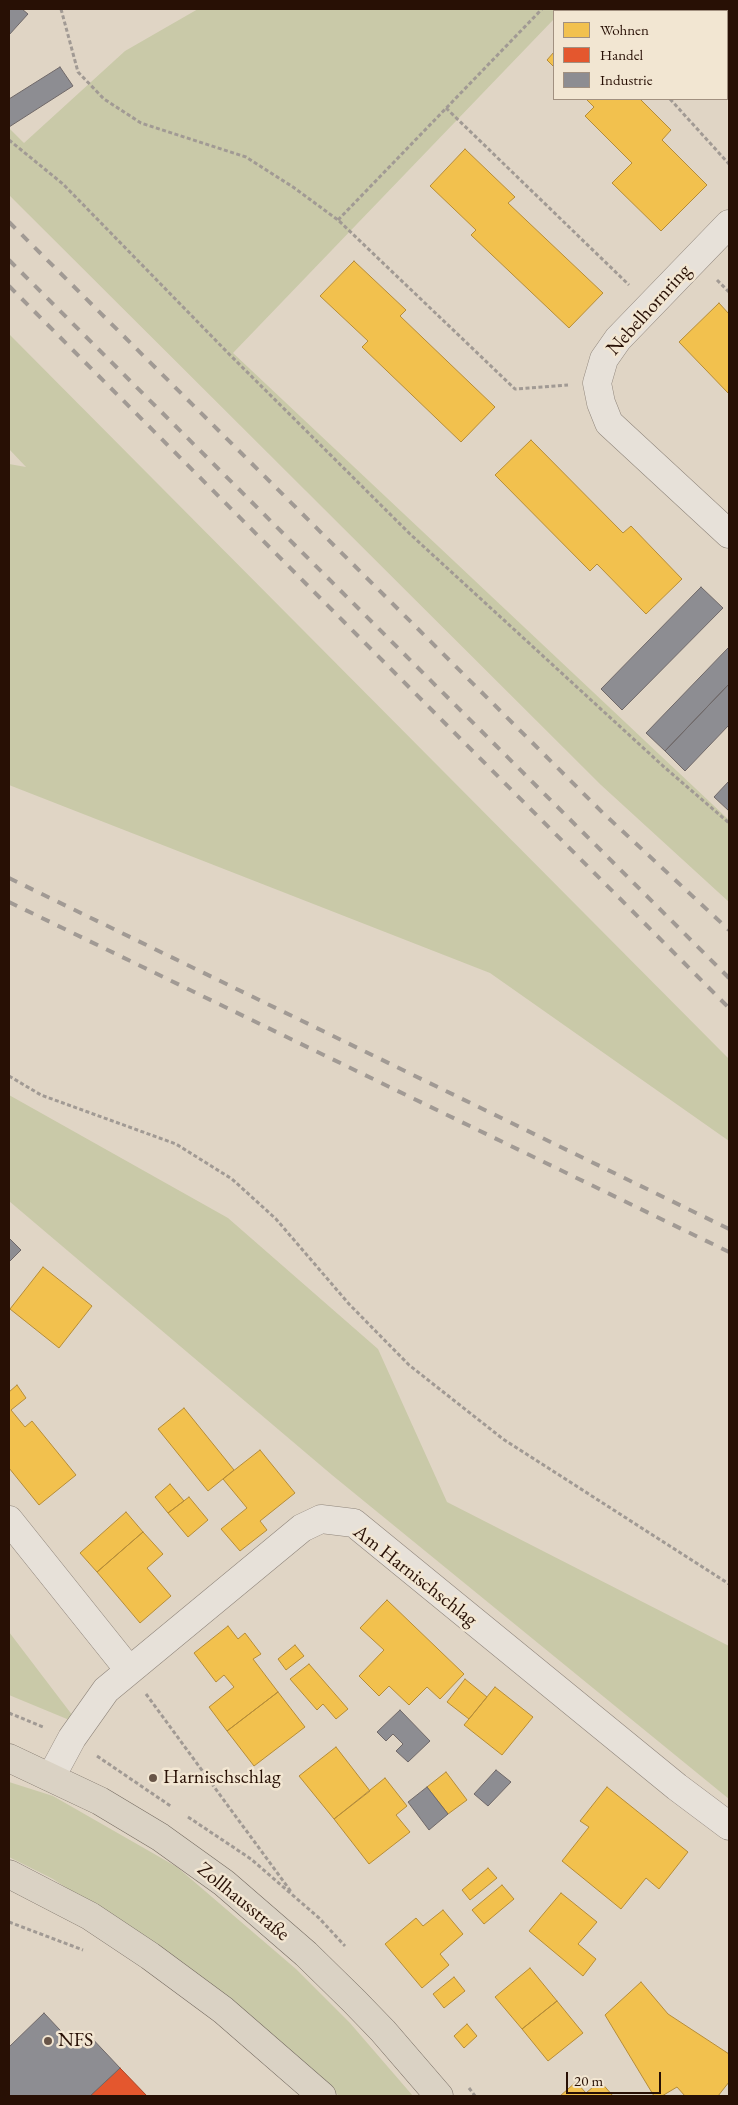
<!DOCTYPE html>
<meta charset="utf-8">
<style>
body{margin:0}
#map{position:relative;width:738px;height:2105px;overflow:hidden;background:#e0d5c5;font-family:"EB Garamond",serif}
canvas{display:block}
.frame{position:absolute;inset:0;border:10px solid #281005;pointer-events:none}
.legend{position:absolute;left:553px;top:10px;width:175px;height:90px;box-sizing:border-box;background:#f2e6d2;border:1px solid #a19080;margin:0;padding:6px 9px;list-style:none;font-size:15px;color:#281005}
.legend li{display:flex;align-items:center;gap:10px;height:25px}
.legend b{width:25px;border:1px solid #a19080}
.scale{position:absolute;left:566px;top:2072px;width:95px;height:22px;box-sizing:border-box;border:2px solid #281005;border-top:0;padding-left:6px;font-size:15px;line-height:18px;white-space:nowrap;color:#281005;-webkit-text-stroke:4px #f2e6d2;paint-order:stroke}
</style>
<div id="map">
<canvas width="738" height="2105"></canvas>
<div class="frame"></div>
<ul class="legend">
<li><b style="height:14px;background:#f2c14e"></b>Wohnen</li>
<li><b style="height:14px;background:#e4572e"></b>Handel</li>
<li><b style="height:14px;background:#8d8d92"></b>Industrie</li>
</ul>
<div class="scale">20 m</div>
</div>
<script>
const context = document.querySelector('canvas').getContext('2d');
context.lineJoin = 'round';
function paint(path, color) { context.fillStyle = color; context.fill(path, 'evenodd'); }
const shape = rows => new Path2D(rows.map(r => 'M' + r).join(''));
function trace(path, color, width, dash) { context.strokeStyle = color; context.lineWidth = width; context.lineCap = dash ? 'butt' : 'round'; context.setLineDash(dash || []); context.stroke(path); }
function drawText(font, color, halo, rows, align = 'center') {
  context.font = font + ' "EB Garamond",serif'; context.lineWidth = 5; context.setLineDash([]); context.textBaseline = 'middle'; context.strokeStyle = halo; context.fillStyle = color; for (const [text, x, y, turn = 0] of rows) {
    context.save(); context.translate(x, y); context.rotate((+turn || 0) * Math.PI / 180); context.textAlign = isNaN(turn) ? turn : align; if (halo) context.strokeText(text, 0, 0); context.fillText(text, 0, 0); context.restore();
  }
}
const green = shape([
 [198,9,564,9,562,11,554,11,554,19,233,353,729,820,729,902,601,785,9,195,9,128,24,143,125,51],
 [9,334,729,1059,729,1141,490,973,9,785,9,464,26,467,9,449],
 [9,1095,228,1218,378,1349,447,1502,729,1646,729,1799,332,1475,9,1201],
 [9,1632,79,1724,9,1695],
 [9,1782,53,1796,177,1867,296,1969,350,2023,413,2096,339,2096,328,2085,193,1972,53,1879,9,1857]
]);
const homes = shape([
 [681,9,729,9,729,93,727,91,727,11,684,11,681,9],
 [554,52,554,67,547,60,554,52],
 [586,99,640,99,671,130,662,140,707,185,661,231,612,183,632,163,585,116,594,107,586,99],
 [465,149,515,197,508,203,603,293,569,328,471,235,476,230,430,186,465,149],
 [354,261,406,310,400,316,495,407,461,442,362,347,368,341,320,296,354,261],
 [719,303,729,314,729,394,679,342,719,303],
 [531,440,623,533,631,526,682,579,646,614,597,564,590,571,495,475,531,440],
 [43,1267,92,1306,59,1348,10,1309,43,1267],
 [17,1385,26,1398,11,1410,25,1427,32,1421,76,1475,39,1505,9,1468,9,1392,17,1385],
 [184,1408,234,1470,208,1491,158,1429,184,1408],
 [260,1450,295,1493,260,1521,267,1530,240,1551,221,1529,247,1508,223,1479,260,1450],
 [170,1484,184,1501,168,1513,155,1497,170,1484],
 [189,1497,208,1520,188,1537,168,1513,189,1497],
 [126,1512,143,1532,97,1572,80,1553,126,1512],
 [143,1532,163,1554,147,1568,171,1596,140,1623,97,1572,143,1532],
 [387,1600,464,1674,440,1699,427,1687,409,1705,389,1686,379,1696,359,1676,384,1650,360,1628,387,1600],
 [228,1626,238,1639,245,1633,261,1654,253,1659,278,1692,227,1731,209,1707,234,1687,224,1675,216,1682,194,1653,228,1626],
 [295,1645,304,1656,286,1670,278,1659,295,1645],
 [309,1664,348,1709,336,1719,323,1704,317,1710,290,1679,309,1664],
 [465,1679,487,1697,469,1719,447,1702,465,1679],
 [495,1687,533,1717,502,1755,464,1725,495,1687],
 [278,1692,305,1727,254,1766,227,1731,278,1692],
 [336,1747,370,1791,334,1819,299,1776,336,1747],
 [446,1772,467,1800,448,1814,427,1787,446,1772],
 [385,1778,407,1806,396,1815,410,1832,369,1864,334,1819,385,1778],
 [607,1787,688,1852,659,1889,646,1878,621,1909,562,1861,589,1827,580,1821,607,1787],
 [488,1868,497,1878,470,1900,462,1890,488,1868],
 [502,1885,514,1899,484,1924,472,1910,502,1885],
 [561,1893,597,1922,578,1944,596,1959,583,1976,529,1931,561,1893],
 [443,1910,463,1934,440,1954,449,1965,422,1988,385,1944,416,1918,423,1926,443,1910],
 [530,1968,557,2001,522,2029,495,1997,530,1968],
 [454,1977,465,1991,444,2008,433,1994,454,1977],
 [641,1982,668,2014,729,2054,729,2082,718,2096,685,2096,677,2087,662,2096,654,2096,605,2015,641,1982],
 [557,2001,583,2033,548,2061,522,2029,557,2001],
 [467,2024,477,2036,464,2048,454,2036,467,2024],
 [600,2081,613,2096,560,2096,576,2082,586,2093,600,2081]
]);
const shops = shape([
 [120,2068,147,2096,90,2096,120,2068]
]);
const industry = shape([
 [9,9,22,9,28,14,9,35,9,9],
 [60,67,73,86,9,127,9,99,60,67],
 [701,587,723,608,622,710,601,689,701,587],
 [729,647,729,684,665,751,646,733,729,647],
 [729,684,729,725,685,771,665,751,729,684],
 [729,781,729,811,714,797,729,781],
 [9,1238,21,1250,9,1262,9,1238],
 [400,1710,430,1741,408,1762,396,1751,403,1744,393,1734,386,1741,377,1732,400,1710],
 [496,1770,511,1782,488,1806,474,1794,496,1770],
 [427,1787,448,1814,429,1830,408,1802,427,1787],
 [44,2013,75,2046,87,2033,120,2068,90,2096,9,2096,9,2047,44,2013]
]);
const path = shape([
 [61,9,78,72,104,99,141,123,246,157,293,187,338,220,515,389,568,385],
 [589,9,592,11],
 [670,99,729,164],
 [446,108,629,285],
 [9,140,63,184,229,354,410,534,663,766,729,823],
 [338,220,542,9],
 [717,280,729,292],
 [9,1076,41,1095,176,1144,232,1179,276,1219,349,1304,409,1365,503,1439,729,1584],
 [146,1694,292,1893],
 [9,1713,43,1727],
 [97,1756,172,1807],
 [188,1817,251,1859,319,1918,345,1946],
 [9,1922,83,1950],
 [469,2088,475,2096]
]);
const minor = shape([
 [729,224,618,339,604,359,597,383,601,403,609,423,729,534],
 [9,1520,129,1670],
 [51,1777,72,1738,106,1690,302,1528,321,1519,354,1523,677,1787,729,1826]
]);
const major = shape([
 [9,1758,100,1801,160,1837,224,1883,306,1954,354,2001,383,2031,439,2096],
 [9,1874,90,1916,150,1956,223,2010,322,2096]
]);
const rail = shape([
 [9,222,603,813,729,930],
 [9,260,729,978],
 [9,286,729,1008],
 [9,878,729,1229],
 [9,902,729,1252]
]);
const markers = [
 [153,1778,5,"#685548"],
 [48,2041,5,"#685548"]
];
const streetNames = [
 ["Nebelhornring",649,310,-48],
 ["Am Harnischschlag",415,1576,38],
 ["Zollhausstraße",243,1902,39]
];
const poiNames = [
 ["Harnischschlag",163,1778],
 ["NFS",58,2041]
];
paint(green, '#c9c9a8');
paint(homes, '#f2c14e');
trace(homes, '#b58c38', 1);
paint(shops, '#e4572e');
trace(shops, '#ac4222', 1);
paint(industry, '#8d8d92');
trace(industry, '#6f6868', 1);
trace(minor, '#8f857b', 29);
trace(major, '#756b61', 29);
trace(path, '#a19a94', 3, [4, 2.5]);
trace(minor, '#e7e1d9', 28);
trace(major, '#dad2c4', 28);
trace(rail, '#a19a94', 4, [9, 9]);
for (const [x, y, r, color] of markers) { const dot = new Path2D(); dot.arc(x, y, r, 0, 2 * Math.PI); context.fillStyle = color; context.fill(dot); trace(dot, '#f2e6d2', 2); }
drawText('20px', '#281005', '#f2e6d2', streetNames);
drawText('20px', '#281005', '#f2e6d2', poiNames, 'left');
</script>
